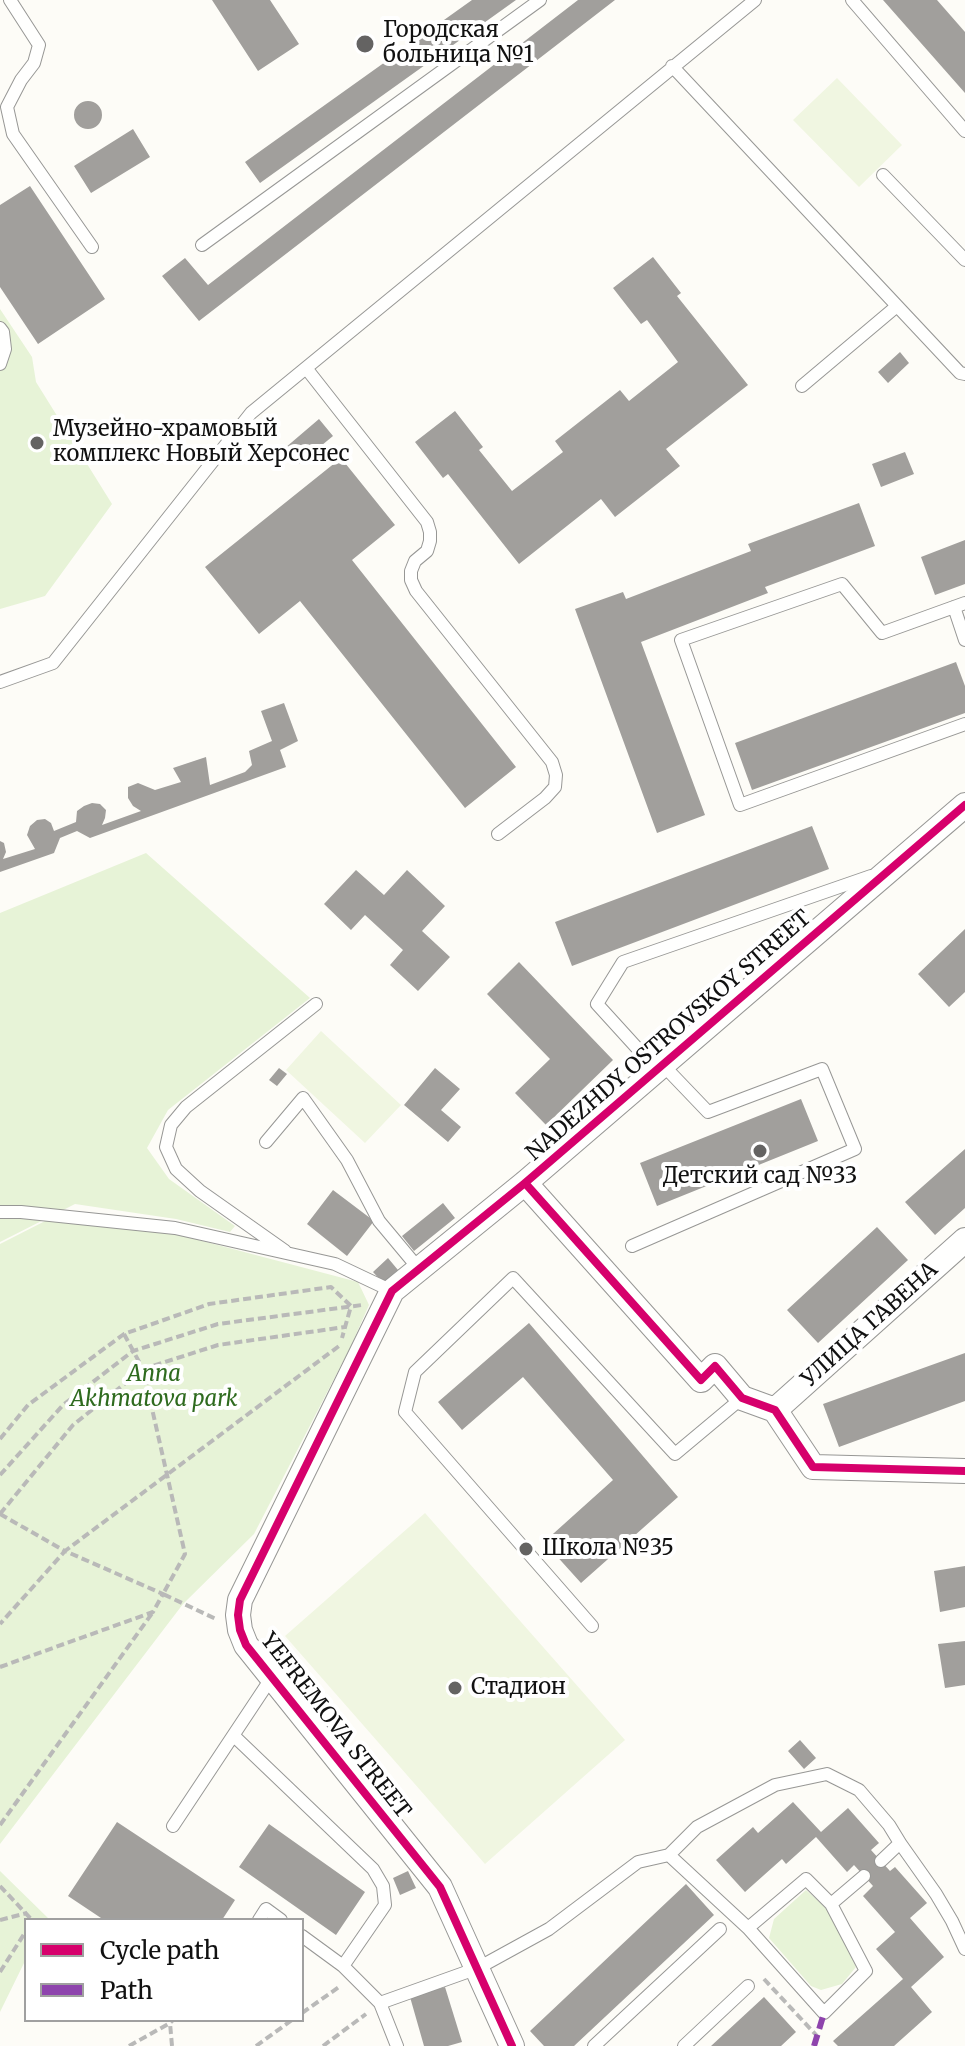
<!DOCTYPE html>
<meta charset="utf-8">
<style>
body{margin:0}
#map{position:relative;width:965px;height:2046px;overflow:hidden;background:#fdfcf7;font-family:Merriweather,serif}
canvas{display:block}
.legend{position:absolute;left:24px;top:1918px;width:280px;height:104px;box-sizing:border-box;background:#fff;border:2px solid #a0a0a0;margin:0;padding:10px 14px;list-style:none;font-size:24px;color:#111}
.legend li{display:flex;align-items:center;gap:16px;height:40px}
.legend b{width:40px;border:2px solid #a0a0a0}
</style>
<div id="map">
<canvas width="965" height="2046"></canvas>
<ul class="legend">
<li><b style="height:10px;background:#d6006c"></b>Cycle path</li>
<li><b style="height:10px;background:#8e44ad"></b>Path</li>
</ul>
</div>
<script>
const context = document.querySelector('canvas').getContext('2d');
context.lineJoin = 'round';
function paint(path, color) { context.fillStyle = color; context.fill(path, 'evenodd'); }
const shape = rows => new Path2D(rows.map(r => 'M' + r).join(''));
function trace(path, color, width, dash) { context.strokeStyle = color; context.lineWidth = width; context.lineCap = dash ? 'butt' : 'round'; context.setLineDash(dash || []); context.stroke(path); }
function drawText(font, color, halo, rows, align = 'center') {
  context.font = font + ' Merriweather,serif'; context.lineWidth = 8; context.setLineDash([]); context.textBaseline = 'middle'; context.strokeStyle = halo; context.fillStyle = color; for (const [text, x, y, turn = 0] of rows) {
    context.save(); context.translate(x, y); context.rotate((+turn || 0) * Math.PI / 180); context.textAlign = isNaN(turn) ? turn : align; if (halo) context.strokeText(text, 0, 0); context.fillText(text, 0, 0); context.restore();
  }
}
const green = shape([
 [0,309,32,357,36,382,112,504,45,596,0,609],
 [146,853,310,998,168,1110,147,1148,169,1179,235,1226,230,1232,176,1219,75,1204,0,1242,0,913],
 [51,1218,176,1234,358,1282,369,1305,350,1348,254,1534,183,1604,0,1844,0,1244],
 [0,1871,48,1918,47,1920,26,1920,26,1959,0,2012],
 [806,1890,832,1913,856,1967,842,1984,821,1990,811,1986,769,1938,774,1919]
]);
const pitch = shape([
 [837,78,902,145,859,187,793,120],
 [321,1031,401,1105,365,1143,286,1070],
 [425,1513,625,1740,485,1864,285,1636]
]);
const building = shape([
 [212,0,270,0,299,44,258,71],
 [472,0,516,0,260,183,245,162],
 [578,0,615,0,199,321,162,276,185,258,208,285],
 [883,0,937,0,965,32,965,93],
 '74 115a14 14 0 1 1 28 0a14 14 0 1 1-28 0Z',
 [133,129,150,157,91,193,74,166],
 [30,186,105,299,38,344,0,287,0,205],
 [653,257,681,293,677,296,748,385,666,449,680,466,615,517,601,499,519,564,448,474,443,478,415,442,455,411,483,447,479,450,512,491,563,452,555,441,620,390,629,401,678,362,647,320,641,324,613,288],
 [900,352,909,363,888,383,878,372],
 [319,419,333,436,299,464,285,448],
 [905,452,914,474,881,487,872,464],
 [341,458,395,525,352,560,516,767,465,808,300,601,259,634,205,567],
 [859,503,875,546,765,587,768,593,641,642,705,815,657,833,575,609,623,592,626,599,751,551,748,544],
 [965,540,965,584,935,595,921,557],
 [956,662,965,686,965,713,752,790,735,743],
 [284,703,298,741,280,750,286,767,90,838,77,831,60,838,54,853,0,872,0,841,4,843,6,852,3,859,35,849,27,835,30,826,37,820,45,819,51,823,54,831,76,822,77,811,84,806,92,803,100,804,106,810,105,818,102,825,141,811,133,806,128,798,128,787,138,783,155,790,181,782,173,768,206,757,210,785,245,772,252,765,249,751,272,741,261,711],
 [812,826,829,869,572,966,555,922],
 [356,870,384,895,407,870,445,906,422,931,450,957,418,991,390,965,403,950,365,915,351,930,324,904],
 [965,929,965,992,949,1007,918,974],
 [519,962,613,1060,546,1125,515,1093,550,1059,487,994],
 [279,1068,287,1074,277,1086,269,1080],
 [435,1068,460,1089,441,1110,461,1127,448,1142,404,1105],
 [801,1099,818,1141,657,1206,640,1163],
 [965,1149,965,1208,935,1235,905,1202],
 [333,1190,374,1221,347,1256,307,1224],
 [443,1203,455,1218,414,1251,402,1236],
 [877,1227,908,1260,818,1343,787,1310],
 [388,1258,398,1270,383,1283,373,1272],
 [529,1323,678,1497,581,1583,544,1542,613,1480,523,1377,462,1430,438,1402],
 [965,1353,965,1401,839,1447,823,1404],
 [965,1566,965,1607,940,1612,934,1571],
 [965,1641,965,1685,945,1688,938,1644],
 [800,1740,816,1758,804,1769,788,1751],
 [793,1802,821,1832,848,1808,879,1843,871,1850,890,1871,895,1867,927,1903,910,1918,944,1957,911,1987,932,2012,894,2046,838,2046,833,2041,903,1979,876,1949,895,1932,863,1896,873,1886,854,1865,847,1872,816,1837,786,1864,782,1859,745,1892,716,1860,753,1827,758,1833],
 [117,1822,235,1900,222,1920,104,1920,68,1896],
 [269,1824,365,1892,336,1935,239,1867],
 [408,1871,416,1888,400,1895,393,1878],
 [686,1884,714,1915,574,2046,544,2046,530,2031],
 [445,1987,462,2042,448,2046,424,2046,410,1997],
 [764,1997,796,2032,781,2046,711,2046]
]);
const path = shape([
 [124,1334,143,1369,185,1554,163,1594,216,1619],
 [0,1439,28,1405,124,1334,209,1304,331,1287,351,1306,342,1338],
 [0,1475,63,1405,133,1351,218,1324,362,1305],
 [0,1514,73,1425,143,1369,218,1345,345,1327],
 [0,1514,65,1551,0,1624],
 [0,1667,153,1612,163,1594,65,1551,339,1346],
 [0,1825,153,1612],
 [0,1886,32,1920],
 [0,1920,27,1913],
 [0,1972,26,1931],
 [764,1979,817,2036],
 [302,2013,339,1987],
 [129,2046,170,2023],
 [172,2046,170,2023,173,2020],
 [256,2046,292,2020],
 [323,2046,366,2014]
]);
const lane = shape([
 [10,0,39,45,34,63,21,80,7,107,13,134,92,247],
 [852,0,965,131],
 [672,66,960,373,965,374],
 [883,175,965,260],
 [202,245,540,0],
 [0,328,3,332,5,349,0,364],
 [306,368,427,522,430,532,430,541,427,551,415,561,411,571,411,580,416,591,552,762,556,775,555,787,545,798,498,834],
 [802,386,897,306],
 [965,603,882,633,842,584,681,640,740,805,965,724],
 [954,607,965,640],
 [0,682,53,663,251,413,755,0],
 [657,1070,597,1004,623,962,871,876],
 [266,1142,303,1098,347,1160,379,1221,419,1269],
 [0,1212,21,1212,175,1228,335,1264,392,1291],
 [632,1246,855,1149,822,1069,708,1112,663,1065],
 [285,1251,200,1191,176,1169,166,1147,171,1125,186,1107,316,1004],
 [592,1626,405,1412,415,1372,513,1278,675,1454,742,1398],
 [234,1736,373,1869,383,1886,385,1905,343,1966,302,1936],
 [173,1826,272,1677],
 [900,1843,936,1894,952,1921,965,1949],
 [669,1855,748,1928],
 [806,1879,831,1904,866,1971,824,2013,748,1928,806,1879],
 [831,1904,864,1876],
 [259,1920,266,1909,281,1920],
 [343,1966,380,2003,478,1968,549,1929,638,1862,669,1855,697,1827,775,1785,827,1774,859,1790,889,1825,900,1843,881,1861],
 [380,2003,397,2046],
 [594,2046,720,1929],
 [684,2046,748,1986]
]);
const street = shape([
 [525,1183,701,1380,715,1366,742,1398,775,1410,813,1467,965,1471],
 [775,1410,965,1240],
 [512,2046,440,1887,246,1645,240,1630,238,1615,240,1600,392,1291,525,1183,965,805]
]);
const quiet = shape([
 [814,2046,824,2013]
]);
const cycleway = shape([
 [525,1183,701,1380,715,1366,742,1398,775,1410,813,1467,965,1471],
 [512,2046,440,1887,246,1645,240,1630,238,1615,240,1600,392,1291,525,1183,965,805]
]);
const markers = [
 [365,44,10,"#646362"],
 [37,443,8,"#646362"],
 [760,1151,8,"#646362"],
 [526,1549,8,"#646362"],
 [455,1688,8,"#646362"]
];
const poiNames = [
 ["Городская",383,31],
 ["больница №1",383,56],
 ["Музейно-храмовый",53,430],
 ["комплекс Новый Херсонес",53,455],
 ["Детский сад №33",760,1177,"center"],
 ["Школа №35",542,1549],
 ["Стадион",471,1688]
];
const streetNames = [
 ["NADEZHDY OSTROVSKOY STREET",669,1036,-41],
 ["УЛИЦА ГАВЕНА",870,1325,-42],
 ["YEFREMOVA STREET",335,1726,52]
];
const parkNames = [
 ["Anna",154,1375],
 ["Akhmatova park",154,1400]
];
paint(green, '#e7f3d7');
paint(pitch, '#f0f6e1');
paint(building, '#a19f9c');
trace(lane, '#979795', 14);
trace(street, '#979795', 26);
trace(path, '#b9b9b8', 4, [8, 4]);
trace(lane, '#fffffe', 12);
trace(street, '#fffffe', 24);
trace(quiet, '#8e44ad', 6, [12, 6]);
trace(cycleway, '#d6006c', 8);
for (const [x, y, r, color] of markers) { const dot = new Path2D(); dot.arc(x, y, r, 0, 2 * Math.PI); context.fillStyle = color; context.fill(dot); trace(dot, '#fff', 3); }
drawText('22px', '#111', '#fff', poiNames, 'left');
drawText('22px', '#111', '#fff', streetNames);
drawText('italic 22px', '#2f6b1f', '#fff', parkNames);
</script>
